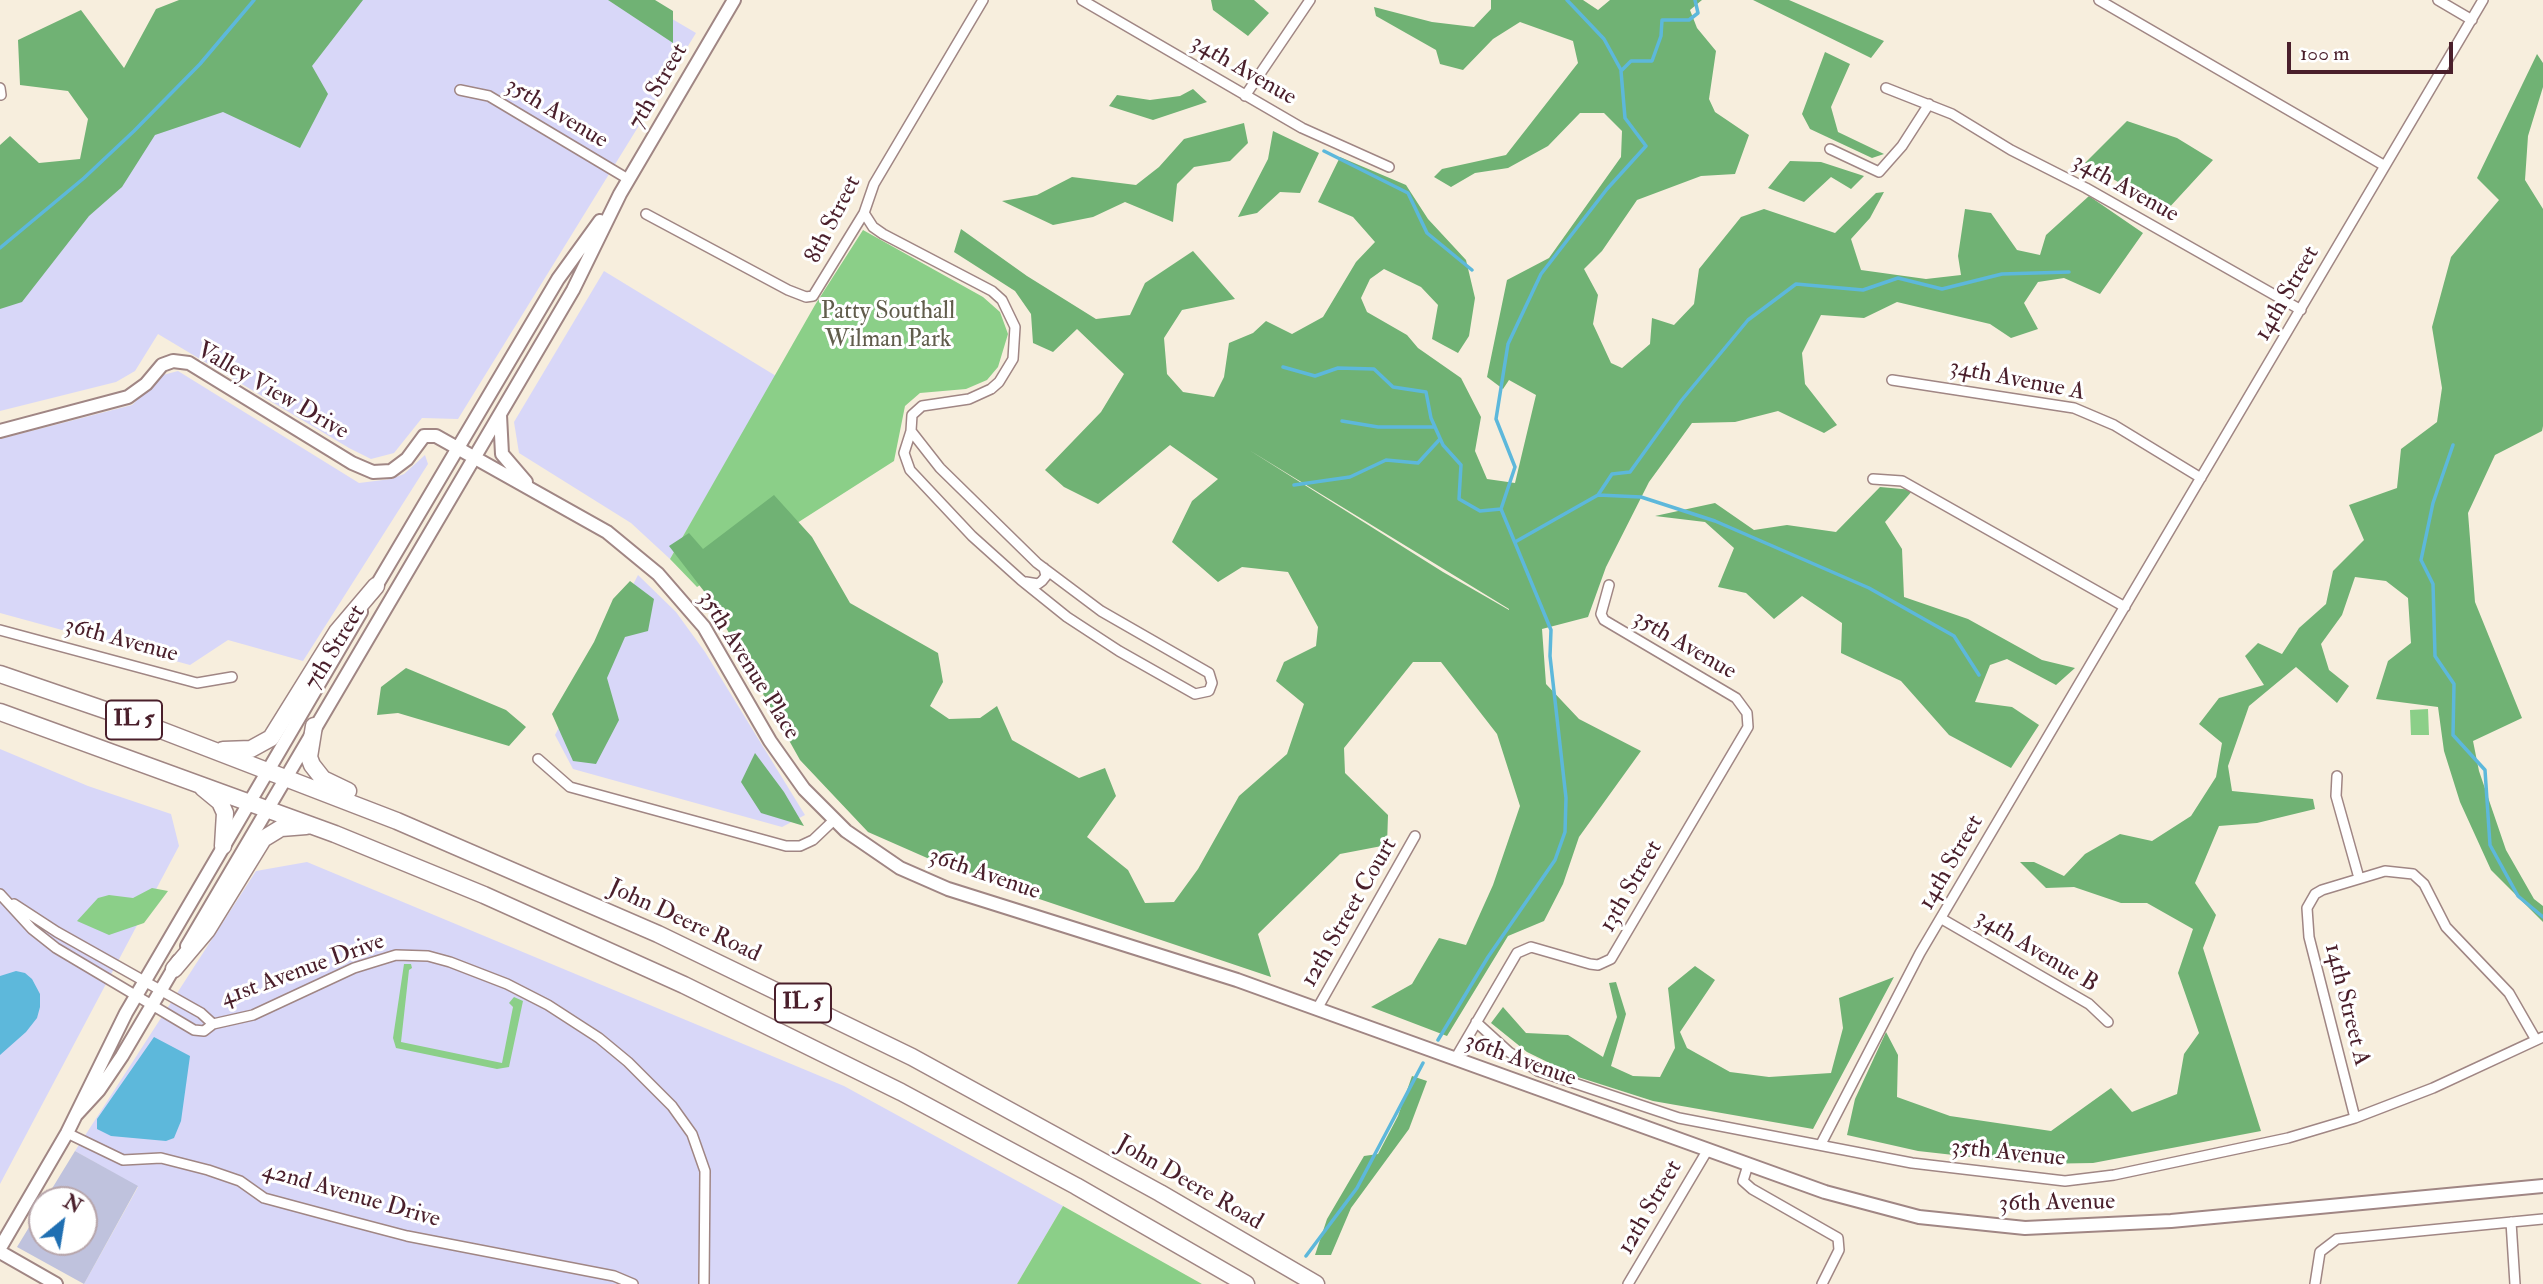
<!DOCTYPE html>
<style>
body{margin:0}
#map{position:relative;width:2543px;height:1284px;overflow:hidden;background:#f7eedd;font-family:"IM FELL Double Pica",serif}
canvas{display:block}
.north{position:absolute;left:28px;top:1186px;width:70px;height:70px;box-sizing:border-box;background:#fff;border:2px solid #b7a5aa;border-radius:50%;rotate:30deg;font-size:19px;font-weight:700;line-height:28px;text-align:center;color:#4a1f2b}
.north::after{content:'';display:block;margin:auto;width:24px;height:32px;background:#1f6fb2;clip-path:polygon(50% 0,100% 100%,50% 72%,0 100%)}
.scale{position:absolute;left:2287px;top:42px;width:166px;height:32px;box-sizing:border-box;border:4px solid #4a1f2b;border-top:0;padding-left:9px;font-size:21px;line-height:24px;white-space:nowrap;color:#4a1f2b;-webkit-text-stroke:5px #fff;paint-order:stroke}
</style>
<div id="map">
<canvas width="2543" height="1284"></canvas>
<div class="north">N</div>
<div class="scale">100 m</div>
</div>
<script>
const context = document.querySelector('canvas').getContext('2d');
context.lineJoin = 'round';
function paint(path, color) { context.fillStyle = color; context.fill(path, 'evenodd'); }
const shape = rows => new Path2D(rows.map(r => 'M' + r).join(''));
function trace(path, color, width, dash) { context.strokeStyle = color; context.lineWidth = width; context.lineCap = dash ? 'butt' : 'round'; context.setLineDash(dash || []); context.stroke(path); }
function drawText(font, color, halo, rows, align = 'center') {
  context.font = font + ' "IM FELL Double Pica",serif'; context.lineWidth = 6; context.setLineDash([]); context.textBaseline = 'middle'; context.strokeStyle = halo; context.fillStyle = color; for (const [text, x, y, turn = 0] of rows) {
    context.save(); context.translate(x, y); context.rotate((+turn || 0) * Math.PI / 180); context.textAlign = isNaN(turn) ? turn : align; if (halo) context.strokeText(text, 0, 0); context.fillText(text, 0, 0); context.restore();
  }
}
const built = shape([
 [225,0,640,0,696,33,458,419,422,418,394,453,371,459,349,448,158,334,135,371,116,382,0,411,0,243,123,166],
 [604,271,776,376,670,559,631,523,519,453,514,422],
 [178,371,359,483,391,479,404,474,425,455,428,464,303,661,228,640,190,665,0,613,0,439,132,405,163,375],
 [638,575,676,612,705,652,805,815,782,827,573,769,555,735],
 [0,749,88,786,171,814,179,846,0,1184],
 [307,862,844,1086,1063,1206,1017,1284,84,1284,138,1187,75,1151,256,871]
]);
const industrial = shape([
 [75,1151,138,1186,84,1284,17,1247,42,1206,42,1242,84,1242,84,1200,45,1200]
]);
const green = shape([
 [863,230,983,297,1000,312,1008,334,998,367,987,380,966,389,920,393,905,406,894,461,697,587,670,559,815,305],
 [2428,709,2429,735,2411,735,2410,710],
 [152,888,168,891,144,923,109,935,77,921,98,898,109,895,133,898],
 [404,964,411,964,412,968,409,970,401,1042,502,1063,513,1007,509,1003,514,997,523,1001,509,1067,497,1069,396,1048,393,1038],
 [1063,1206,1202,1284,1017,1284]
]);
const forest = shape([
 [179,0,363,0,312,66,328,94,300,148,223,112,155,135,122,187,89,216,22,302,0,309,0,145,10,136,39,163,80,159,88,119,68,91,20,85,18,40,81,10,124,68,156,9],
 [608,0,655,0,673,11,673,43],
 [1211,0,1254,0,1269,13,1248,36,1213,10],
 [1491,0,1583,0,1598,10,1610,0,1702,0,1690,10,1697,28,1716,51,1709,99,1715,112,1749,135,1735,174,1701,176,1637,200,1602,251,1584,269,1598,295,1593,324,1611,363,1622,368,1650,344,1652,318,1674,325,1694,304,1699,269,1741,217,1764,209,1835,233,1876,193,1884,192,1870,218,1851,239,1861,270,1926,279,1961,275,1958,256,1965,209,1991,213,2017,250,2040,255,2046,235,2089,196,2143,233,2100,294,2064,278,2038,282,2024,303,2038,329,2011,338,1990,324,1897,302,1864,318,1821,315,1802,353,1805,384,1837,425,1824,433,1778,411,1735,422,1692,423,1649,482,1606,567,1588,617,1542,629,1546,684,1579,719,1641,751,1579,837,1563,884,1544,921,1508,936,1447,1036,1371,1007,1412,984,1439,938,1466,945,1493,885,1520,806,1497,734,1441,662,1413,662,1344,748,1345,773,1388,815,1387,845,1340,854,1258,934,1271,977,959,872,868,832,800,760,710,599,669,546,689,533,703,549,774,495,812,537,850,603,938,653,943,682,930,706,949,719,980,718,997,706,1012,740,1079,778,1105,768,1116,796,1087,837,1128,870,1145,903,1174,902,1198,869,1239,796,1287,754,1304,704,1276,681,1284,662,1316,646,1318,627,1288,572,1242,567,1218,582,1172,542,1192,501,1218,479,1170,445,1098,504,1064,487,1045,470,1101,412,1124,374,1077,329,1053,352,1033,343,1031,314,1015,291,954,252,961,229,1027,276,1096,319,1130,315,1145,283,1193,251,1235,299,1182,310,1164,338,1167,374,1183,392,1214,397,1224,377,1229,343,1253,333,1266,321,1292,334,1323,317,1356,262,1375,242,1353,217,1318,202,1340,157,1406,185,1428,219,1466,260,1475,298,1469,336,1458,353,1432,339,1438,305,1421,287,1384,269,1370,279,1361,298,1367,312,1407,335,1418,348,1461,378,1481,417,1475,451,1487,479,1515,483,1536,395,1509,380,1503,389,1487,377,1507,280,1549,258,1621,157,1622,131,1604,113,1580,113,1548,146,1508,168,1475,173,1451,187,1434,177,1442,169,1506,155,1578,63,1573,41,1520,22,1493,39,1463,70,1440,64,1436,50,1376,16,1374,7,1432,22,1474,27,1491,9],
 [1249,450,1509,609,1509,610,1443,572],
 [1753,0,1789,0,1884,41,1871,58],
 [1825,52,1850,64,1831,107,1838,132,1884,154,1872,158,1810,129,1802,114],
 [2537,54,2543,63,2543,87,2528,136,2525,180,2543,209,2543,426,2542,431,2495,455,2468,513,2475,602,2522,718,2473,741,2479,771,2506,850,2534,899,2543,906,2543,922,2491,870,2460,802,2444,751,2438,707,2376,699,2388,661,2411,643,2408,598,2386,581,2355,577,2342,615,2321,644,2329,670,2349,686,2337,703,2296,667,2249,706,2228,766,2232,791,2313,799,2315,809,2257,823,2219,826,2195,883,2216,915,2203,948,2261,1131,2093,1163,2034,1164,1918,1151,1847,1135,1855,1099,1886,1032,1898,1055,1897,1097,1950,1116,2051,1131,2111,1088,2132,1112,2177,1094,2184,1054,2199,1033,2178,973,2193,929,2147,903,2121,903,2074,887,2046,888,2020,862,2034,862,2064,876,2085,854,2120,834,2152,841,2191,816,2216,777,2222,743,2199,724,2219,698,2264,685,2245,656,2258,643,2282,654,2299,628,2326,604,2333,571,2364,540,2349,505,2397,488,2401,449,2437,422,2442,388,2432,327,2451,257,2499,200,2477,178],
 [1193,89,1207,102,1153,120,1109,106,1117,95,1150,100,1180,96],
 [2127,121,2177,138,2213,160,2167,210,2085,163],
 [1244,123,1248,143,1230,161,1194,167,1177,184,1173,222,1125,202,1093,217,1053,225,1002,201,1037,195,1072,177,1136,185,1159,167,1184,139],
 [1273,131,1319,153,1300,193,1280,192,1257,213,1238,217,1268,159],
 [1790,161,1821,162,1864,176,1851,189,1831,177,1804,202,1768,188],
 [1880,487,1913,490,1885,522,1902,549,1904,597,1968,619,2042,660,2075,668,2056,685,2007,659,1990,665,1975,702,2012,707,2039,725,2011,768,1949,735,1901,681,1841,653,1842,623,1802,596,1774,619,1746,593,1718,587,1734,548,1705,522,1655,516,1715,503,1754,530,1787,525,1836,532],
 [630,581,654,599,648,631,625,637,607,678,619,720,596,764,573,761,552,714,594,642,613,599],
 [406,668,506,710,526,727,509,746,398,713,377,715,381,687],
 [755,753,784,792,804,826,761,813,741,782],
 [1695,966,1715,980,1680,1032,1687,1048,1730,1072,1769,1077,1831,1073,1843,1028,1839,998,1894,977,1813,1129,1653,1101,1578,1077,1527,1052,1491,1023,1503,1007,1526,1033,1568,1035,1603,1057,1617,1017,1609,983,1616,982,1626,1014,1611,1066,1633,1076,1660,1077,1675,1048,1668,988],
 [1412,1076,1427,1081,1409,1129,1351,1208,1331,1255,1315,1255,1327,1219,1364,1156,1378,1154,1398,1116]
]);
const water = shape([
 [16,971,25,973,32,979,40,994,40,1007,37,1018,26,1032,0,1055,0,976],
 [154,1037,190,1056,181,1121,174,1138,166,1141,111,1136,97,1129,97,1119]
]);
const stream = shape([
 [1567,0,1604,39,1621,70],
 [1324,151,1408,193,1427,233,1472,270],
 [0,248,84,178,134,131,200,64,254,0],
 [1283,367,1315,376,1338,368,1374,369,1393,387,1426,392,1431,418,1443,445,1461,465,1459,499,1480,511,1501,509],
 [1342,421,1378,427,1435,427],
 [2453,445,2433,503,2421,560,2433,584,2435,656,2454,684,2453,735,2485,770,2490,845,2518,896,2543,917],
 [1294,485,1350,477,1386,460,1418,463,1440,439],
 [1598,495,1612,474,1630,472,1681,401,1748,320,1796,284,1863,290,1898,278,1942,289,2002,274,2069,272],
 [1515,542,1598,495,1641,497,1715,521,1869,588,1954,636,1979,675],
 [1438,1040,1488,957,1555,860,1565,832,1566,798,1550,656,1551,630,1501,509,1515,467,1496,419,1508,344,1541,274,1607,189,1646,146,1625,118,1621,71,1631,61,1652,61,1661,36,1662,20,1689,20,1698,13,1695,0],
 [1306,1256,1357,1188,1423,1063]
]);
const street = shape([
 [1082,0,1302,128,1389,167],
 [2099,0,2385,166],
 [2438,0,2472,20],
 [0,88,1,95],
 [1886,88,1952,114,2011,150,2086,188,2301,310],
 [460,90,489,96,628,179],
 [1245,96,1310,0],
 [1830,149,1879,172,1902,146,1929,104],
 [864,213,873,227,883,234,992,291,1002,300,1015,327,1013,359,999,382,991,389,969,399,922,406,912,415,911,431],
 [646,214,788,290,806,297,813,296,864,213,874,184,983,0],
 [1892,380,2074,408,2114,425,2201,478],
 [911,431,940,468,1037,563,1101,611,1209,673,1212,683,1209,691,1195,694,1119,651,1067,617,1021,580,972,536,910,470,904,453,911,431],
 [1873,479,1902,481,2125,607],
 [1026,582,1038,584,1042,581,1046,576,1044,568],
 [0,630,197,683,232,677],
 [538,759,570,787,786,846,800,846,813,840,834,820],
 [2337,776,2336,796,2359,878],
 [0,894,32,929,56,948,194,1030,204,1031,213,1024,253,1015,354,968,396,955,428,956,450,962,507,984,548,1005,599,1038,628,1062,672,1106,692,1134,705,1171,704,1284],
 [14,904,57,932,201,1013,213,1024],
 [1942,919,2089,1004,2108,1022],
 [1317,1009,1415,836],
 [1476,1022,1509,1052,1538,1071,1679,1118,1912,1163,2065,1181,2114,1175,2288,1138,2355,1118,2433,1088,2543,1037],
 [1455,1059,1517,953,1531,947,1590,964,1598,965,1611,959,1748,727,1747,713,1736,698,1604,620,1601,614,1609,585],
 [2355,1118,2309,937,2307,908,2315,894,2322,890,2385,871,2413,874,2424,884,2446,927,2509,993,2536,1040],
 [67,1133,123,1160,161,1158,208,1170,240,1181,264,1198,346,1220,407,1236,614,1276,633,1284],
 [1821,1144,1920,953,2483,0],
 [1748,1165,1743,1181,1752,1189,1838,1238,1839,1250,1822,1284],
 [2511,1222,2515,1284],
 [1628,1284,1707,1151],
 [2315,1284,2320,1252,2337,1239,2543,1219]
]);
const secondary = shape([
 [500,415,502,454,526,482],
 [0,431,128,397,146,384,162,365,173,361,189,363,352,463,373,472,391,471,407,459,424,436,436,436,607,532,658,574,704,627,770,741,804,789,846,831,900,868,948,889,1237,980,1825,1192,1919,1217,2025,1228,2171,1221,2543,1186],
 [372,593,558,279,600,221],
 [187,946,573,290,620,194,734,0],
 [76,1115,99,1090,122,1056,178,961],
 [0,1248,67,1133,126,1013,361,612],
 [0,1252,56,1284]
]);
const highway = shape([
 [0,674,140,722,397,821,658,934,912,1057,1160,1193,1316,1284],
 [0,712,335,834,484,895,684,985,901,1092,1076,1186,1246,1284],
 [314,726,309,757,312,765,323,779,348,791],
 [223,750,251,749,271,738,337,632,376,586],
 [203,788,220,802,225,813,223,846],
 [174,969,207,930,263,839,281,828,306,826]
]);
const shields = [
 [134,720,56],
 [803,1003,56]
];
const shieldNames = [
 ["IL 5",134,720],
 ["IL 5",803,1003]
];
const streetNames = [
 ["34th Avenue",1243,71,30],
 ["7th Street",659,87,-60],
 ["35th Avenue",556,114,31],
 ["34th Avenue",2125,189,29],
 ["8th Street",834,220,-63],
 ["14th Street",2288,294,-60],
 ["34th Avenue A",2017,381,11],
 ["Valley View Drive",272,392,30],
 ["36th Avenue",121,641,15],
 ["35th Avenue",1684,646,30],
 ["7th Street",336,648,-59],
 ["35th Avenue Place",748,666,58],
 ["14th Street",1952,863,-60],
 ["36th Avenue",984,875,19],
 ["13th Street",1632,887,-60],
 ["12th Street Court",1350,913,-60],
 ["John Deere Road",684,922,25],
 ["34th Avenue B",2036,952,31],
 ["41st Avenue Drive",303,971,-20],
 ["14th Street A",2346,1005,76],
 ["36th Avenue",1520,1061,20],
 ["35th Avenue",2008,1154,6],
 ["John Deere Road",1189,1184,30],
 ["42nd Avenue Drive",351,1196,16],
 ["36th Avenue",2057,1204,-1],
 ["12th Street",1651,1208,-60]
];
const parkNames = [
 ["Patty Southall",888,313],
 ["Wilman Park",888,341]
];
paint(built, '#d8d7f8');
paint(industrial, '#bfc2dd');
paint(green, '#8bcf88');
paint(forest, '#70b274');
paint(water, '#5db8db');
trace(stream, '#5db8db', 3.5);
trace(street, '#a08684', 12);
trace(secondary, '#a08684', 16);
trace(highway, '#a08684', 19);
trace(street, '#fff', 9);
trace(secondary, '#fff', 12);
trace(highway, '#fff', 16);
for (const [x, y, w] of shields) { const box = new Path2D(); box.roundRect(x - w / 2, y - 19.5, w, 39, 5); context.fillStyle = '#fff'; context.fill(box); trace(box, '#4a1f2b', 2); }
drawText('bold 23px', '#4a1f2b', null, shieldNames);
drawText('24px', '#4a1f2b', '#fff', streetNames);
drawText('24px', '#615d4c', '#fff', parkNames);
</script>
